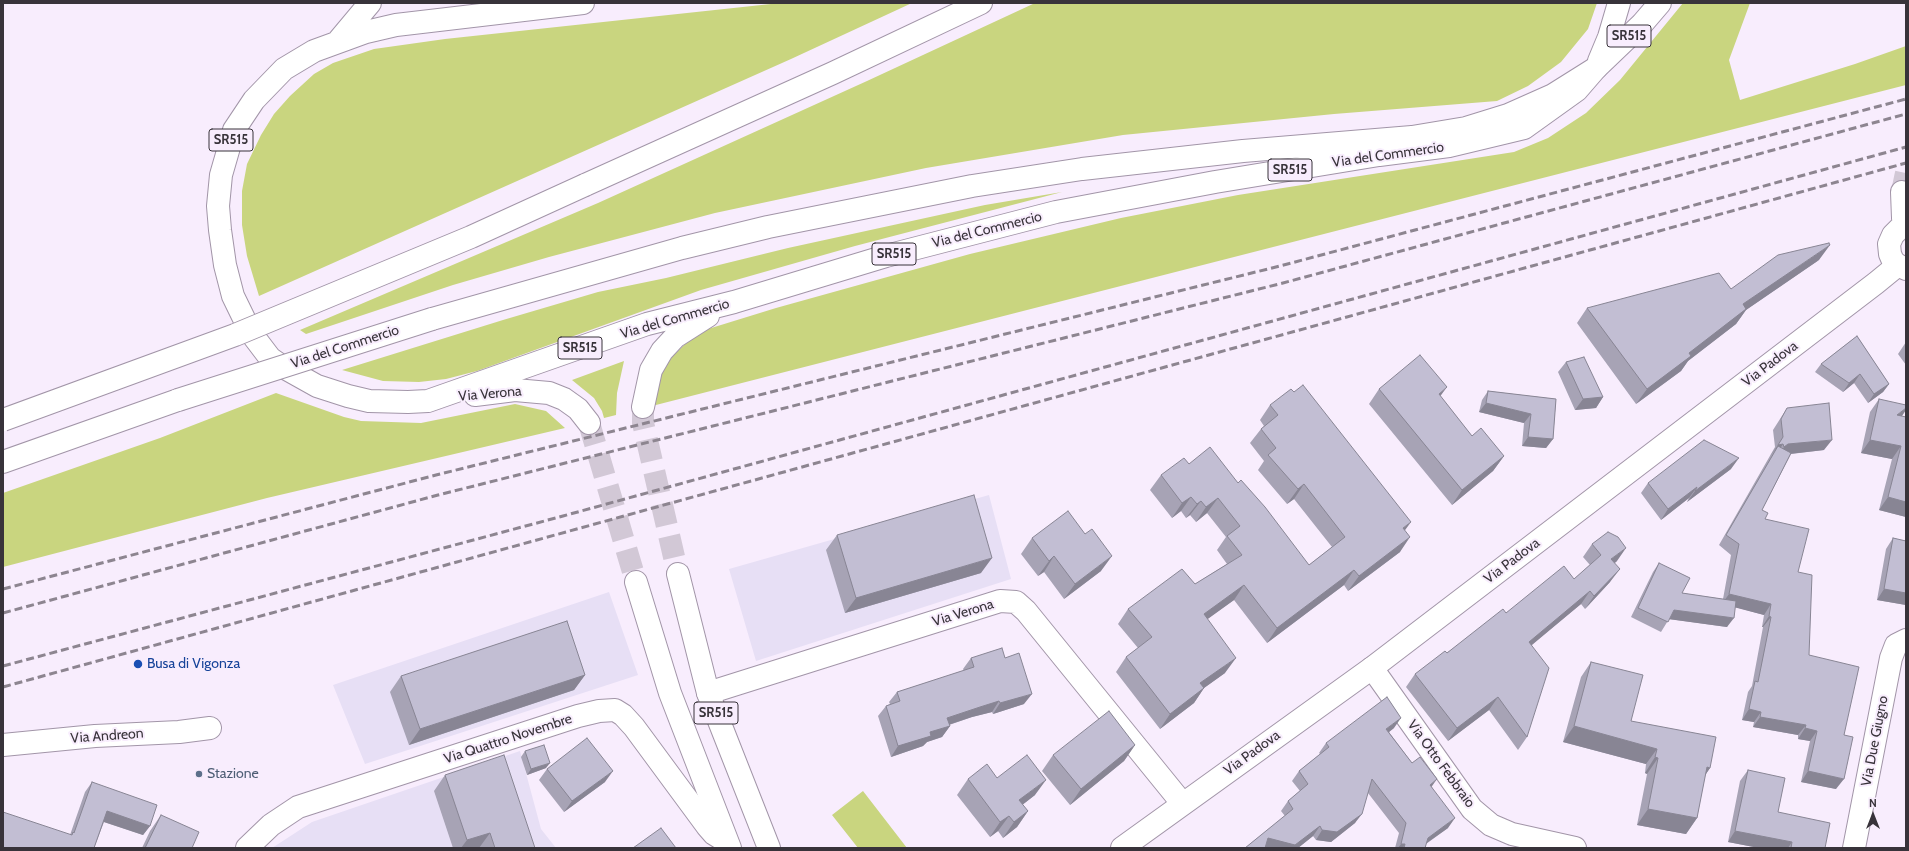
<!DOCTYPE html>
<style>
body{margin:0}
#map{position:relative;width:1909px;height:851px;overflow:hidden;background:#f8edfd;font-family:Cabin,sans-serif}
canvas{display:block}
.frame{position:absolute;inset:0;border:4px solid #38333a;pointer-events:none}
.north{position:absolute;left:1853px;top:795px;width:40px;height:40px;-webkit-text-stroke:3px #f8edfd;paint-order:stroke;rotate:0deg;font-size:11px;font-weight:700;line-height:16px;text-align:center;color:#38333a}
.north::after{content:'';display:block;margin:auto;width:14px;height:18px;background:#38333a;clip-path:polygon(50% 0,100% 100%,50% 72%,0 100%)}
</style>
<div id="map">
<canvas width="1909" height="851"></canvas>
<div class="frame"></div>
<div class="north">N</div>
</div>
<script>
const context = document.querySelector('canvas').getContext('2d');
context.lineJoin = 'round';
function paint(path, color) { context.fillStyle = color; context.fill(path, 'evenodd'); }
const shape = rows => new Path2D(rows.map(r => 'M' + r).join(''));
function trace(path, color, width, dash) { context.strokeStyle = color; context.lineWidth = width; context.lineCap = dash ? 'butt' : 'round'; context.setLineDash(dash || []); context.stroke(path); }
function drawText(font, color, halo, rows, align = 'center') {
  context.font = font + ' Cabin,sans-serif'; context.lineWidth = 4; context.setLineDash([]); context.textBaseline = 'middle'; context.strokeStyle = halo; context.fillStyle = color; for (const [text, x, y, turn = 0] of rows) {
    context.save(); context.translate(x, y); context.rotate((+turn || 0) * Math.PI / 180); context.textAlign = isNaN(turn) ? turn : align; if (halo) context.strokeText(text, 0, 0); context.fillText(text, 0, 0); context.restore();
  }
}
const commercial = shape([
 [989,495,1011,579,756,661,729,569],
 [609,592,638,675,365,764,333,685],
 [520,751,541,829,556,848,272,848,312,822]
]);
const green = shape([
 [780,3,912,3,791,59,259,296,247,256,242,225,242,191,247,164,261,135,274,114,290,96,314,74,333,63,374,49,445,39],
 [1035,3,1597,3,1588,29,1561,62,1528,86,1497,101,1334,114,1123,135,926,168,715,213,549,257,453,285,306,334,300,330,598,203,867,81],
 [1683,3,1750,3,1729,60,1740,100,1855,64,1906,46,1906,85,652,406,661,375,671,358,686,343,708,329,776,308,970,254,1121,218,1238,195,1514,152,1548,138,1586,113,1620,80],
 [1062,192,855,246,701,290,477,371,446,379,419,382,383,381,342,370,503,320,598,292,666,278,788,248,985,205],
 [624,361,617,393,616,415,604,418,602,411,594,398,572,380],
 [276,393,344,417,361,421,421,423,515,404,546,411,565,428,267,498,3,567,3,493,160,438],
 [863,791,907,848,858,848,832,815]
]);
const tertiaryTunnel = shape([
 [1902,192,1906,173]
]);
const primaryTunnel = shape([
 [643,407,643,423,678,574],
 [589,423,636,582]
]);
const minor = shape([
 [1372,668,1472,809,1491,825,1512,834,1575,848],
 [708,693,1000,601,1016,602,1026,611,1182,803],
 [3,745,95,736,179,732,210,728],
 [247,848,271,825,298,807,578,716,599,711,615,710,623,715,634,727,707,826,714,834,727,842],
 [1854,848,1891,658,1896,645,1906,640]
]);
const tertiary = shape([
 [1902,192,1903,218,1905,227],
 [1906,227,1900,228,1893,235,1889,244,1890,254,1893,261,1898,265,1906,269],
 [1122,848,1372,668,1876,283,1898,265]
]);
const primary = shape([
 [583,3,396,25,366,32,314,51,284,69,254,100,234,130,221,175,218,206,220,230,225,265,233,296,251,333,270,358,283,367,317,386,348,396,369,401,408,402,428,401,647,324,734,302,886,256,1056,212,1215,182,1379,155,1449,146,1524,128,1577,90,1596,68,1642,24,1660,3],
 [339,40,370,3],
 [1599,61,1609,37,1619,3],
 [475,395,515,390,549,393,564,399,578,409,589,423],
 [643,407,651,370,662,351,675,337,708,316],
 [678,574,708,693,769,848],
 [636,582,670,693,730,848]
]);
const trunk = shape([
 [585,185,833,73,981,3],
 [432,319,682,248,768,227,972,186,1082,169,1243,151,1412,137,1466,128,1508,115,1553,95,1596,68],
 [3,462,178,400]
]);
const rail = shape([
 [3,589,436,475,1280,266,1906,99],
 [3,613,438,495,1283,283,1906,114],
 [3,666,563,516,1906,147],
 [3,687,1906,163]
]);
const trunkBridge = shape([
 [178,400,432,319],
 [3,420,235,335,471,237,585,185]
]);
const wall = shape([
 [1819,260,1746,310,1736,324,1688,361,1681,371,1636,404,1577,323,1587,308,1731,289],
 [1857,336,1889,384,1883,392,1868,403,1854,383,1843,392,1815,372,1821,364],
 [1906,342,1906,365,1898,354],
 [1566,362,1603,397,1596,408,1575,410,1558,372],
 [1379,389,1440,396,1472,436,1504,456,1493,471,1452,505,1369,404],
 [1488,391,1556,399,1553,439,1546,448,1522,446,1524,423,1479,412,1482,400],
 [1879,399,1902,416,1906,517,1879,510,1892,459,1861,453,1870,412],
 [1270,405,1405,530,1400,552,1348,591,1344,585,1267,643,1234,600,1207,619,1225,673,1204,688,1194,703,1160,729,1116,672,1126,657,1138,648,1118,624,1128,609,1195,584,1227,564,1217,550,1226,537,1207,513,1196,522,1190,515,1186,518,1181,511,1172,518,1150,490,1161,475,1189,464,1238,483,1309,565,1332,547,1294,499,1287,504,1258,470,1264,461,1250,443,1261,429,1264,426,1260,420],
 [1787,408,1824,450,1791,454,1762,510,1765,519,1798,572,1809,655,1844,735,1836,789,1801,782,1810,741,1798,739,1798,735,1753,727,1754,722,1742,720,1748,692,1752,686,1763,627,1762,627,1764,615,1735,607,1727,627,1669,619,1661,632,1631,617,1653,572,1659,563,1682,593,1723,599,1731,555,1719,545,1775,447,1773,430],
 [1731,469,1687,502,1689,498,1661,520,1641,493,1648,483],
 [837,535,981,573,845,613,826,550],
 [1032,538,1101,571,1064,599,1044,572,1038,576,1021,554],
 [1893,538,1906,541,1906,605,1877,600,1886,549],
 [1592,544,1617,561,1615,563,1610,582,1585,609,1581,604,1531,645,1527,737,1518,750,1489,710,1448,741,1406,687,1415,674,1506,613,1574,579,1590,565,1583,557],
 [971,658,1005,658,1024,704,993,714,992,712,972,717,949,725,950,726,942,737,927,742,923,746,891,757,878,716,886,706,890,704,889,702,897,692,964,671,963,669],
 [1591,662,1631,721,1710,768,1705,775,1697,818,1686,834,1637,825,1647,774,1645,773,1646,764,1563,742,1581,677],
 [585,675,574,690,409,745,390,692,401,676],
 [1394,728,1389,732,1412,763,1432,787,1448,828,1426,844,1425,848,1395,848,1399,833,1368,793,1355,823,1331,842,1316,840,1313,836,1298,848,1245,848,1285,816,1281,811,1288,801,1300,791,1292,781,1299,771,1320,754,1319,753,1326,743],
 [1135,745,1124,761,1070,805,1042,771,1053,755],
 [525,751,546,768,527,775,521,757],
 [547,769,605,782,564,812,539,780],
 [1748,770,1778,812,1825,848,1759,848,1728,842,1740,781],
 [445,775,535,848,453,848,434,791],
 [968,779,1035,795,1022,805,1028,811,1017,827,1003,838,998,831,990,837,957,795],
 [92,782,150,826,143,835,104,822,94,848,70,835,85,792],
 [161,815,192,848,142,848,150,831]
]);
const shadedWall = shape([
 [1830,245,1819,260,1746,310,1736,324,1688,361,1681,371,1636,404,1647,389,1689,353,1743,304],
 [1860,374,1854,383,1843,392,1849,383],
 [1889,384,1883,392,1868,403,1874,394],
 [1447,387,1436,402,1439,394],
 [1603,397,1596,408,1575,410,1583,399],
 [1486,403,1531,414,1524,423,1479,412],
 [1906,408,1906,410,1900,419,1897,415],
 [1528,437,1553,439,1546,448,1522,446],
 [1832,440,1824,450,1780,455,1776,458,1784,447,1788,444],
 [1870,440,1901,446,1892,459,1861,453],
 [1783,444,1776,455,1778,446,1770,456,1778,445],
 [1504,456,1493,471,1452,505,1462,490],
 [1739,458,1731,469,1687,502,1695,491],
 [1304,484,1294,499,1287,504,1298,489],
 [1697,487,1689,498,1661,520,1668,509],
 [1191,497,1181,511,1172,518,1182,503],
 [1888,497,1906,502,1906,517,1879,510],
 [1218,498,1207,513,1196,522,1206,507],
 [1201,501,1190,515,1186,518,1197,504],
 [1411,522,1400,537,1403,528],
 [1410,537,1400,552,1348,591,1359,576],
 [1626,548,1617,561,1602,572,1611,559],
 [1054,556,1044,572,1038,576,1049,561],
 [1112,556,1101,571,1064,599,1075,584],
 [992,558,981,573,845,613,856,598],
 [1620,569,1610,582,1585,609,1594,596],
 [1354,570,1344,585,1267,643,1277,628],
 [1244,585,1234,600,1194,629,1204,614],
 [1884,589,1906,593,1906,605,1877,600],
 [1590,591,1581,604,1520,655,1529,642],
 [1729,594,1771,604,1764,615,1722,604],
 [1674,610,1734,618,1727,627,1668,619],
 [1769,616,1771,617,1763,627,1762,627],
 [1236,658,1225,673,1190,698,1200,683],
 [585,675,574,690,409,745,420,729],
 [1204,688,1194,703,1160,729,1170,714],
 [1032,694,1024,704,993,714,1000,703],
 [1498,697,1489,710,1448,741,1457,728],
 [999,701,992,712,972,717,939,728,947,718,980,707],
 [1749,709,1761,712,1754,722,1742,720],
 [1760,717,1806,725,1798,735,1753,727],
 [1401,718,1394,728,1380,739,1386,729],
 [950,726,942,737,927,742,923,746,891,757,898,746,930,732],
 [1574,726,1657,749,1646,764,1563,742],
 [1805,728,1817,731,1810,741,1798,739],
 [1135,745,1124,761,1070,805,1081,789],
 [1655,757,1658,758,1647,774,1645,773],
 [550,763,546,768,527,775,531,769],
 [1707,767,1710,768,1700,783],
 [613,771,605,782,564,812,572,801],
 [1808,771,1844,779,1836,789,1801,782],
 [1437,779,1430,789,1430,785],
 [1046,780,1035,795,1008,816,1019,800],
 [1648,809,1697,818,1686,834,1637,825],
 [107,811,150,826,143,835,101,821],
 [1028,811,1017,827,1003,838,1014,822],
 [1362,814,1355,823,1331,842,1316,840,1322,830],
 [1009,816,998,831,990,837,1000,822],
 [1455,818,1448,828,1421,847,1428,838],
 [1320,826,1313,836,1298,848,1261,848,1268,838],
 [1735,831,1792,842,1788,848,1759,848,1728,842],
 [490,833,479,848,461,848,467,840],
 [1401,844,1405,844,1403,848,1398,848]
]);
const building = shape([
 [1829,243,1830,245,1743,304,1746,309,1689,353,1691,356,1647,389,1587,308,1719,273,1731,289,1778,255,1829,243],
 [1857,336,1889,384,1874,394,1860,374,1849,383,1821,364,1857,336],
 [1420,355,1447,387,1439,394,1472,436,1481,428,1504,456,1462,490,1379,389,1420,355],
 [1584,357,1603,397,1583,399,1566,362,1584,357],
 [1303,385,1411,522,1403,528,1410,537,1359,576,1354,570,1277,628,1244,585,1204,614,1236,658,1200,683,1204,688,1170,714,1126,657,1152,637,1128,609,1182,569,1195,584,1242,555,1227,536,1240,526,1218,498,1206,507,1201,501,1197,504,1191,497,1182,503,1161,475,1184,458,1189,464,1210,447,1238,483,1241,480,1265,507,1309,565,1345,537,1304,484,1298,489,1268,455,1276,448,1261,429,1278,415,1270,405,1291,389,1294,392,1303,385],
 [1488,391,1556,399,1553,439,1528,437,1531,414,1486,403,1488,391],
 [1879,399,1906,405,1906,408,1897,415,1906,417,1906,502,1888,497,1901,446,1870,440,1879,399],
 [1829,403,1832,440,1788,444,1784,447,1783,444,1778,445,1783,437,1781,419,1787,408,1829,403],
 [1704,440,1739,458,1695,491,1697,487,1668,509,1648,483,1704,440],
 [1778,446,1791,453,1762,510,1768,513,1765,519,1809,529,1798,572,1812,575,1809,655,1859,667,1844,735,1853,737,1844,779,1808,771,1817,731,1805,728,1806,725,1760,717,1761,712,1749,709,1755,681,1758,682,1771,617,1769,616,1771,604,1729,594,1739,544,1726,535,1778,446],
 [974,495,992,558,856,598,837,535,974,495],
 [1068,511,1085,534,1092,529,1112,556,1075,584,1054,556,1049,561,1032,538,1068,511],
 [1608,532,1618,537,1626,548,1611,559,1620,569,1594,596,1590,591,1529,642,1549,668,1527,737,1498,697,1457,728,1415,674,1445,651,1447,653,1503,609,1506,613,1564,566,1574,579,1601,555,1592,544,1608,532],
 [1893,538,1906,541,1906,593,1884,589,1893,538],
 [1659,563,1690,578,1682,593,1736,601,1734,618,1674,610,1668,622,1638,608,1659,563],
 [567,621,585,675,420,729,401,676,567,621],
 [1002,648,1005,658,1019,653,1032,694,1000,703,999,701,980,707,947,718,950,726,930,732,931,736,898,746,886,706,900,701,897,692,974,667,971,658,1002,648],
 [1591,662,1643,675,1631,721,1716,737,1710,768,1707,767,1697,818,1648,809,1658,758,1655,757,1657,749,1574,726,1591,662],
 [1387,697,1401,718,1386,729,1412,763,1420,757,1437,779,1430,785,1455,818,1428,838,1425,848,1404,848,1405,844,1401,844,1406,823,1372,779,1362,814,1337,832,1322,830,1320,826,1295,845,1268,838,1265,848,1245,848,1293,809,1288,801,1308,784,1299,771,1329,747,1326,743,1387,697],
 [1109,711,1135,745,1081,789,1053,755,1109,711],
 [587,738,613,771,572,801,547,769,587,738],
 [544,745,550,763,531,769,525,751,544,745],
 [504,755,535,848,495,848,490,833,467,840,445,775,504,755],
 [1027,755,1046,780,1019,800,1028,811,1014,822,1009,816,1000,822,968,779,987,764,997,778,1027,755],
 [1748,770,1785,778,1778,812,1830,823,1825,848,1791,848,1792,842,1735,831,1748,770],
 [92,782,157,805,150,826,107,811,94,848,3,848,3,812,72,835,73,832,74,833,92,782],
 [161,815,199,832,192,848,145,848,161,815],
 [661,828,676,848,633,848,661,828]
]);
const markers = [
 [138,664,5,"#1a4fb4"],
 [199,774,4,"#5c6f8a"]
];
const shields = [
 [1629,36,44],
 [231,140,44],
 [1290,170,44],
 [894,254,44],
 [580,348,44],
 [716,713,44]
];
const shieldNames = [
 ["SR515",1629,36],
 ["SR515",231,140],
 ["SR515",1290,170],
 ["SR515",894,254],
 ["SR515",580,348],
 ["SR515",716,713]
];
const streetNames = [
 ["Via del Commercio",1388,155,-8],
 ["Via del Commercio",987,230,-14],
 ["Via del Commercio",675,319,-16],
 ["Via del Commercio",345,347,-18],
 ["Via Padova",1770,364,-37],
 ["Via Verona",490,394,-5],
 ["Via Padova",1512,561,-37],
 ["Via Verona",963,613,-17],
 ["Via Andreon",107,736,-4],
 ["Via Quattro Novembre",508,739,-18],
 ["Via Due Giugno",1875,741,-79],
 ["Via Padova",1252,753,-36],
 ["Via Otto Febbraio",1441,764,54]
];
const transitNames = [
 ["Busa di Vigonza",147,664]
];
const serviceNames = [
 ["Stazione",207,774]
];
paint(commercial, '#e7dff5');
paint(green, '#c9d57f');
trace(tertiaryTunnel, '#d2c8d6', 22, [22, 11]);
trace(primaryTunnel, '#d2c8d6', 22, [22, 11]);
trace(minor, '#a295a8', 24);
trace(tertiary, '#a295a8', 24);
trace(primary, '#a295a8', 24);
trace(trunk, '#a295a8', 24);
trace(minor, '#fff', 22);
trace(tertiary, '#fff', 22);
trace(primary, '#fff', 22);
trace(trunk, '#fff', 22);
trace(rail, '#8d8590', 3, [8, 4]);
trace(trunkBridge, '#a295a8', 24, []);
trace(trunkBridge, '#fff', 22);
paint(wall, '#a7a3b5');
paint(shadedWall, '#888594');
paint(building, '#c2bed3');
trace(building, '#888594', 1);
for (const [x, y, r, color] of markers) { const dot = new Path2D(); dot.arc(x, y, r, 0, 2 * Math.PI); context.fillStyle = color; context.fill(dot); trace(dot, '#f8edfd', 1.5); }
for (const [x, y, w] of shields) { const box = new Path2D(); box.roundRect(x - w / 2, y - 11, w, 22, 3); context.fillStyle = '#f8edfd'; context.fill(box); trace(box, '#38333a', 1); }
drawText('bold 13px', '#38333a', null, shieldNames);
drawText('14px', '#38333a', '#f8edfd', streetNames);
drawText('14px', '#164399', '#f8edfd', transitNames, 'left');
drawText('14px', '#4e5e75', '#f8edfd', serviceNames, 'left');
</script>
